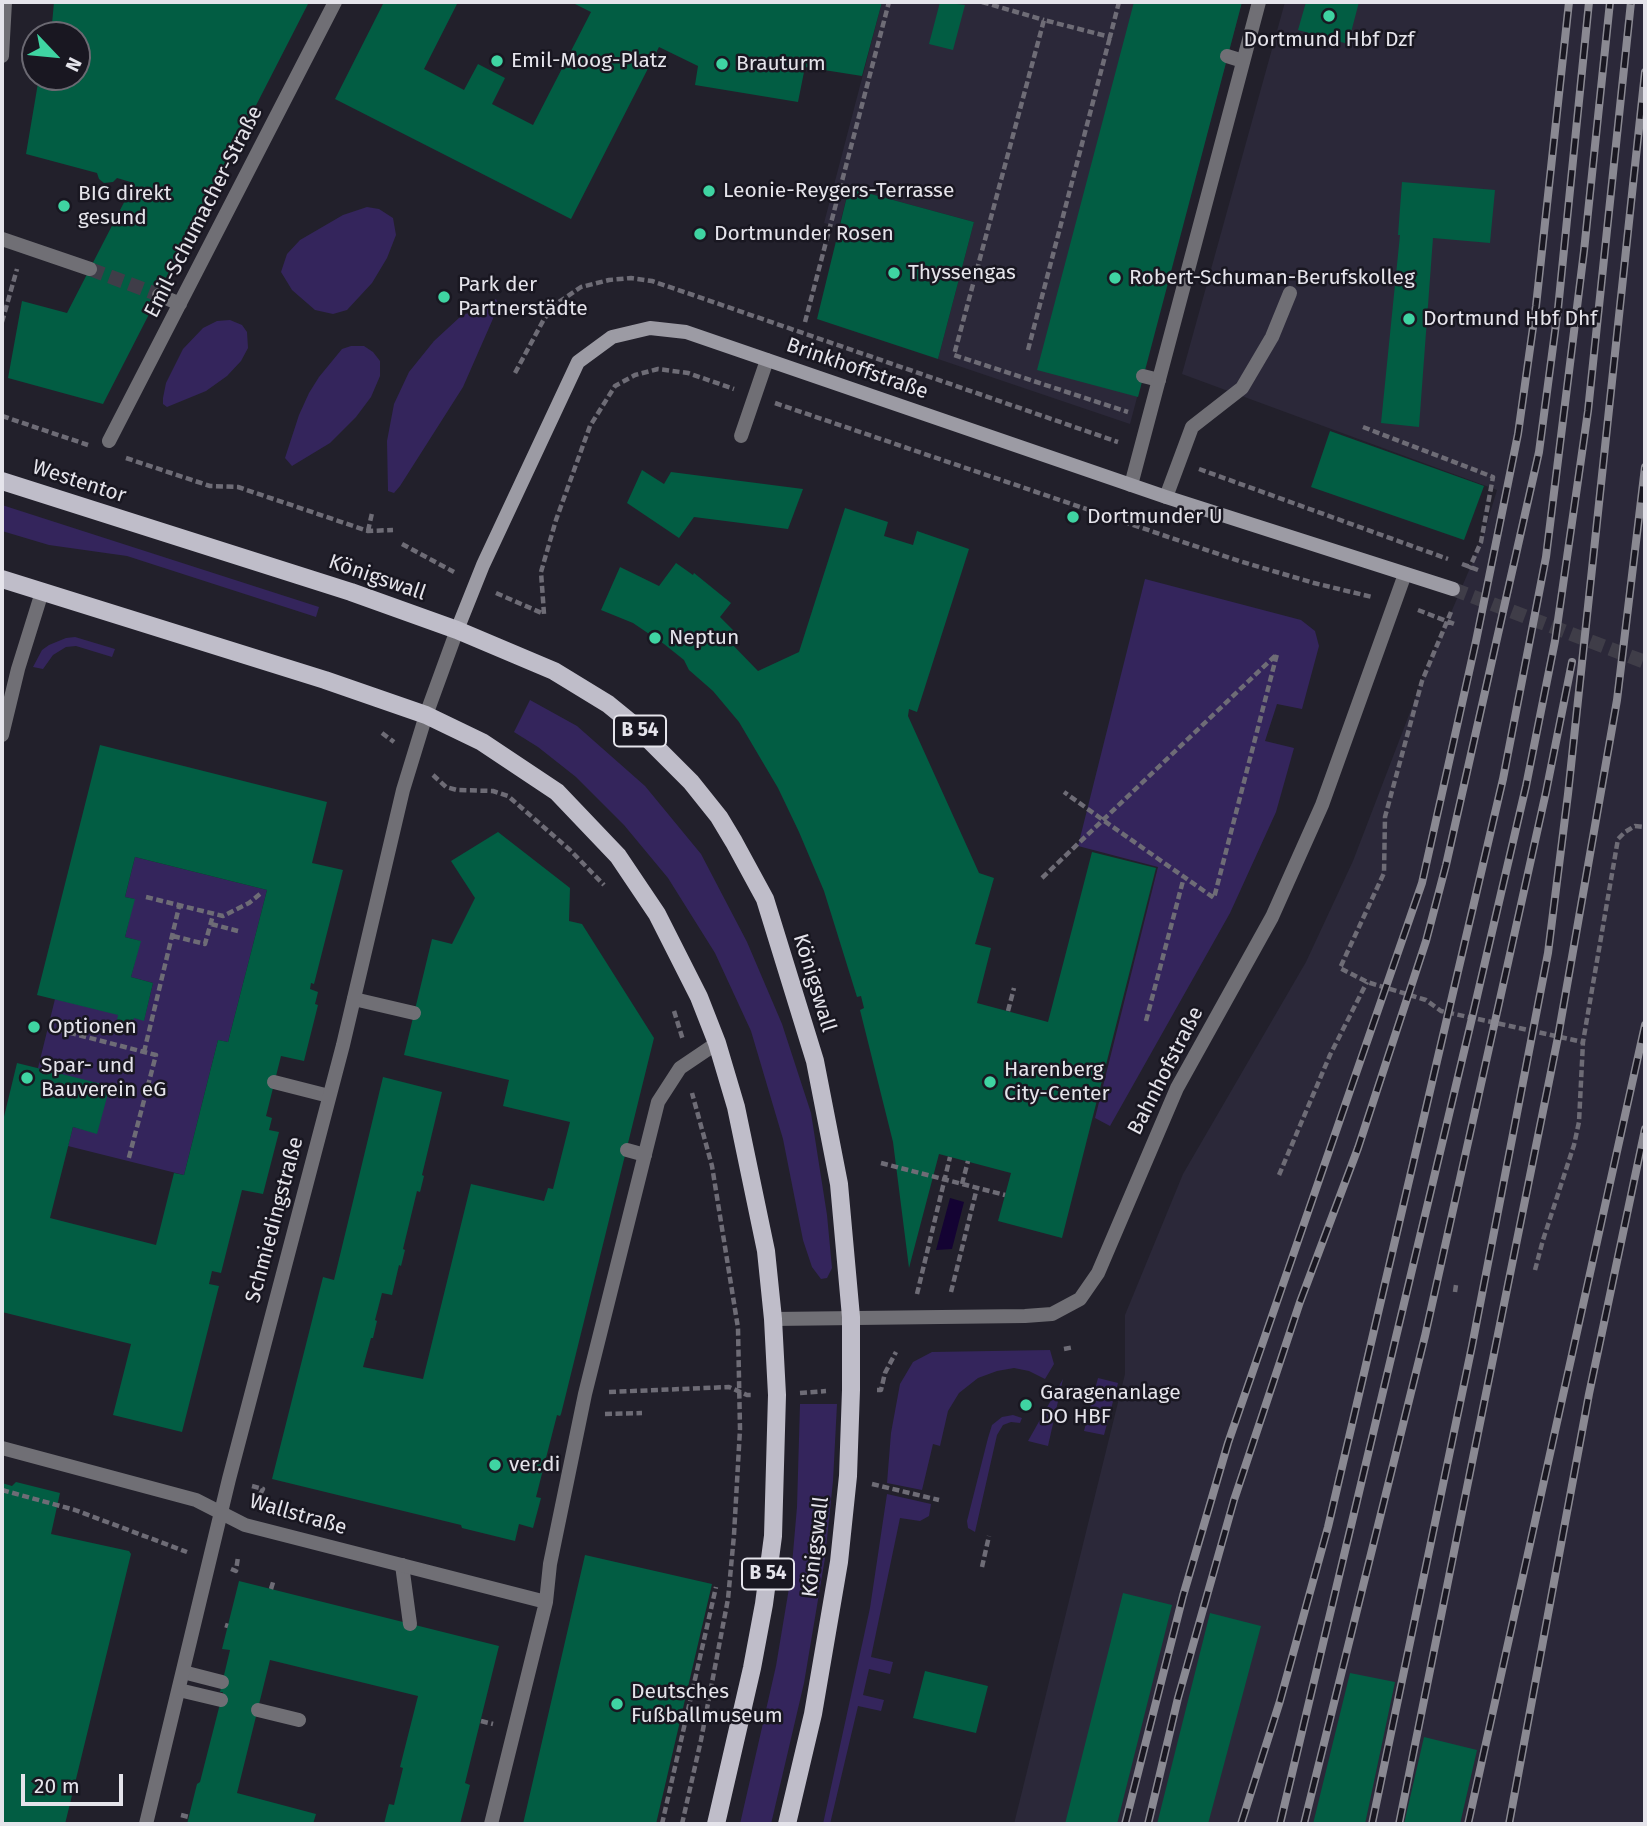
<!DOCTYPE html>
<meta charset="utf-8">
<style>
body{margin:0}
#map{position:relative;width:1647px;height:1826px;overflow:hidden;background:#22202b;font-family:"Fira Sans",sans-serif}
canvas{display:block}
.frame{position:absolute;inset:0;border:4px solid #e5e4eb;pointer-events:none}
.north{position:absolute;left:21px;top:21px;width:70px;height:70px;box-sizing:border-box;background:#191721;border:2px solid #6b6972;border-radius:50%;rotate:116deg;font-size:19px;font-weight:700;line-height:28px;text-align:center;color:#e5e4eb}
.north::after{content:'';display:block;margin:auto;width:24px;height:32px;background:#3fd4a2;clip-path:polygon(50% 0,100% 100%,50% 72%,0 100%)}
.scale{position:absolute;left:21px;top:1774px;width:102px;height:32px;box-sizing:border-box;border:4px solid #e5e4eb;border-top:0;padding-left:9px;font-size:21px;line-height:24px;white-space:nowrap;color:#e5e4eb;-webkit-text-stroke:5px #191721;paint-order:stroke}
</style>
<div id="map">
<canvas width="1647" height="1826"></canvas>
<div class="frame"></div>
<div class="north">N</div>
<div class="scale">20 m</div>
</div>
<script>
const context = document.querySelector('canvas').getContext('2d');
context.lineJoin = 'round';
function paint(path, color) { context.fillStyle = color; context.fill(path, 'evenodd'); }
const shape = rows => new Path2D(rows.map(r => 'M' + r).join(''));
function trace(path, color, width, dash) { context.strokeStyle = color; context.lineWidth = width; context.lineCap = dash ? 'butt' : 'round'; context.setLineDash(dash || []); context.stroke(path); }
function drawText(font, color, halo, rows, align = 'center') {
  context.font = font + ' "Fira Sans",sans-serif'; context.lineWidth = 5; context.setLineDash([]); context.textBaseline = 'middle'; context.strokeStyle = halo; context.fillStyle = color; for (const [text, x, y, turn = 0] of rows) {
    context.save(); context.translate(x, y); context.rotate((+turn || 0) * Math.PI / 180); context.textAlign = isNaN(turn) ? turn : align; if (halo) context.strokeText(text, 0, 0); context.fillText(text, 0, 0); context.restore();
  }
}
const built = shape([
 [882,2,1242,2,1130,424,938,359,974,222,849,188,839,227,824,223],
 [1285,2,1645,2,1645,1824,1014,1824,1125,1374,1125,1315,1183,1174,1306,962,1353,861,1422,681,1481,542,1497,490,1182,374]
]);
const green = shape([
 [367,207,379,209,393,218,396,235,387,258,372,283,347,310,333,314,315,310,292,290,281,272,287,254,300,240,343,215],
 [496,299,499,305,463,387,400,486,394,493,388,491,387,441,394,404,409,372,434,341,460,317],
 [230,320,242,325,247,332,248,348,241,361,227,376,206,391,167,407,163,404,163,398,166,383,183,349,203,328,217,321],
 [351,346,364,346,373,352,380,361,380,376,371,397,356,417,330,443,292,466,285,458,299,415,309,393,319,377,342,349],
 [2,505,319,607,316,617,127,556,49,545,2,531],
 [1145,579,1301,620,1315,631,1319,646,1302,709,1277,704,1265,741,1294,748,1276,812,1230,913,1110,1126,1095,1118,1158,867,1078,846],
 [75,637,115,649,112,657,76,646,66,647,53,655,43,669,33,667,42,650,49,645,66,638],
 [530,700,577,726,645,786,701,854,747,942,782,1024,811,1113,827,1215,832,1268,827,1278,821,1279,812,1267,803,1240,783,1139,751,1031,715,953,668,878,624,825,576,777,538,747,514,732],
 [135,857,267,890,228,1042,218,1040,184,1175,68,1146,73,1127,97,1133,38,1068,55,999,144,1020,153,983,131,977,140,941,125,937,134,899,125,897],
 [1050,1350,1054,1364,1045,1379,1029,1371,1014,1368,997,1371,978,1378,959,1393,948,1411,940,1446,933,1444,922,1490,887,1483,891,1433,900,1384,913,1362,932,1352],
 [1098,1378,1118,1383,1104,1435,1084,1431],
 [1063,1379,1048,1446,1028,1441],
 [800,1404,837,1404,833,1481,825,1558,804,1683,771,1824,740,1824,776,1666,791,1576,797,1507],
 [1013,1415,1022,1418,1020,1423,1011,1422,1003,1425,997,1435,975,1532,968,1528,967,1521,988,1438,992,1425,1002,1417],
 [887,1494,931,1504,929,1516,920,1521,900,1518,871,1657,893,1662,890,1674,869,1669,863,1695,884,1700,881,1711,858,1706,830,1824,823,1824,870,1608]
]);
const water = shape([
 [950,1198,964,1202,952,1249,936,1250]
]);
const building = shape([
 [54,2,309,2,103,404,8,378,22,301,67,313,134,183,117,178,113,182,104,183,99,179,97,173,26,154,39,77,77,77,77,35,51,35],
 [384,2,458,2,424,69,464,90,478,64,505,78,492,104,533,125,591,12,571,2,882,2,862,76,805,67,798,102,695,85,698,66,659,47,571,219,335,99],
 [940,2,965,5,953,50,929,44],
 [1134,2,1242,2,1138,397,1037,370],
 [1306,2,1359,2,1348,44,1298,30],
 [1402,182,1495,190,1490,243,1433,238,1419,427,1381,423,1400,235,1398,235],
 [849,188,974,222,938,359,817,319],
 [1330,431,1484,486,1464,540,1311,487],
 [642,470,664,484,671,472,803,489,788,529,694,517,679,538,627,503],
 [845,508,888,522,884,536,913,545,917,531,969,549,917,712,909,709,908,716,979,873,994,878,975,944,991,948,977,1003,1048,1022,1092,852,1156,868,1062,1238,998,1221,1011,1173,939,1154,909,1268,893,1142,860,1010,864,1008,861,996,857,997,824,891,799,832,778,788,739,722,713,691,689,670,684,660,664,644,633,623,601,610,620,567,659,586,676,563,693,575,694,573,731,603,720,617,733,630,727,639,758,671,799,652],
 [100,745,327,802,312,863,343,870,314,984,311,983,310,989,318,992,315,1004,318,1005,304,1061,281,1056,266,1116,272,1118,269,1130,279,1132,263,1194,242,1190,221,1273,212,1271,209,1284,219,1286,182,1432,113,1415,131,1344,2,1312,2,1125,17,1063,110,1086,97,1134,73,1127,50,1218,156,1245,174,1173,184,1175,218,1040,228,1042,267,890,135,857,125,897,135,899,125,937,141,941,131,977,153,983,144,1021,134,1018,131,1029,116,1025,118,1015,37,995],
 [498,832,570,888,569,921,582,924,654,1038,566,1394,561,1414,560,1416,557,1415,536,1497,541,1498,533,1528,519,1524,515,1541,462,1528,461,1525,272,1479,323,1277,334,1280,383,1077,442,1092,422,1175,424,1176,420,1192,417,1191,403,1249,405,1250,401,1266,399,1265,392,1295,382,1293,375,1320,377,1321,373,1338,371,1338,363,1367,423,1379,471,1184,544,1201,548,1188,553,1189,570,1122,503,1106,509,1080,404,1055,432,939,452,944,475,898,451,861],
 [16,1482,60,1493,51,1534,129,1551,131,1554,65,1824,2,1824,2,1483,12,1486],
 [585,1555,712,1584,656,1824,523,1824],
 [239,1581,499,1646,465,1783,470,1785,460,1824,384,1824,389,1804,394,1805,403,1768,400,1767,418,1696,270,1660,237,1793,316,1814,313,1824,187,1824,197,1784,200,1782,223,1692,220,1692,230,1650,222,1649],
 [1123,1593,1172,1605,1117,1824,1065,1824],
 [1210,1613,1261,1626,1208,1824,1157,1824],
 [925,1671,988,1686,976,1733,913,1718],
 [1350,1673,1395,1682,1365,1824,1313,1824],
 [1424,1737,1477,1750,1460,1824,1404,1824]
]);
const streetTunnel = shape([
 [90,269,159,295]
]);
const secondaryTunnel = shape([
 [1453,589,1645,662]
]);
const path = shape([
 [982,2,1044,20],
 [1119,2,1110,37,1044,20,954,355,1128,412],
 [2,322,17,269],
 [805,322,889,2],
 [1028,350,1110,37],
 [515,373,544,319,559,302,581,287,609,280,631,278,652,281,693,295,1118,442],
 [775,403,1239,561,1314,583,1372,597],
 [2,416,88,445],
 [1363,427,1493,477,1481,542,1469,569],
 [126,458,210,486,238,487,368,531,393,530],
 [1199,469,1448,559],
 [368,531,372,513],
 [402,544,454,572],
 [1462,564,1478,570],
 [496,593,544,614,541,572,556,520,590,426,615,386,635,375,658,369,688,373,734,389],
 [1418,610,1457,625],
 [1451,612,1422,681,1385,817,1384,873,1340,968,1367,982,1426,1000,1441,1011,1583,1042],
 [382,733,394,742],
 [433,775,446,787,457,790,493,791,508,796,570,850,604,885],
 [1042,878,1103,820,1277,654,1214,898,1103,820,1064,792],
 [146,897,223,916,249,903,260,894],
 [211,924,238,931],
 [173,936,205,944,213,915],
 [674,1011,683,1040],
 [1008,1011,1014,988],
 [1146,1021,1184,877],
 [59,1030,156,1055,128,1161],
 [144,1052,179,907],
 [881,1163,1005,1195],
 [1279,1175,1330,1055,1367,982],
 [962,1184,968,1161],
 [1535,1270,1543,1240,1574,1145,1579,1122,1583,1042,1618,839,1625,832,1635,826,1645,827],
 [951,1292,977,1188],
 [1455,1292,1456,1285],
 [917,1294,950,1157],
 [1064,1349,1074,1347],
 [877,1390,881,1390,885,1373,896,1352],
 [609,1392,729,1387,747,1395,753,1395],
 [800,1393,826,1391],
 [605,1414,642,1413],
 [872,1484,939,1500],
 [252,1486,263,1489,256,1502],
 [2,1490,75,1510,187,1552],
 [982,1567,989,1536],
 [231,1569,236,1571,238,1557],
 [271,1589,274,1579],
 [225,1625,228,1626],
 [481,1721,493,1724],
 [181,1815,189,1817],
 [662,1824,716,1587],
 [682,1824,701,1740,728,1599,734,1535,740,1429,738,1328,712,1166,692,1093]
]);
const lane = shape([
 [1227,56,1243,61],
 [1143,376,1159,380],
 [741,436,767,360],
 [1166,497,1192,427,1242,388,1272,337,1290,293],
 [354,999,414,1013],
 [274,1082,329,1096],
 [627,1150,645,1155],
 [402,1565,410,1624],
 [183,1672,222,1682],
 [179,1690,221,1700],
 [258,1710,299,1720]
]);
const street = shape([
 [2,56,5,2],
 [2,239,90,269],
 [159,295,180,304],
 [109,441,335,2],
 [1131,485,1259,2],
 [2,735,18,669,42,592],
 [773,1319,1025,1316,1052,1314,1080,1299,1098,1273,1177,1088,1272,917,1322,805,1405,574],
 [2,1448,196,1500,245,1525,546,1602],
 [146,1824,229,1479,343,1045,403,790,426,715,457,630],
 [491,1824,546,1602,550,1564,585,1394,658,1102,680,1068,717,1043]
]);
const secondary = shape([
 [457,630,483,565,578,362,612,337,650,328,686,332,1166,497,1453,589]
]);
const primary = shape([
 [2,481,351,592,457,630,554,671,608,704,635,726,691,782,719,817,734,842,765,899,815,1061,839,1184,851,1317,851,1390,848,1476,839,1562,813,1714,787,1824],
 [2,579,325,680,426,715,482,742,557,792,618,856,657,914,699,997,717,1043,736,1107,766,1251,773,1319,777,1395,773,1536,764,1604,752,1668,716,1824]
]);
const rail = shape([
 [1125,1824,1183,1596,1228,1443,1422,883,1476,641,1518,434,1536,306,1569,2],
 [1148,1824,1178,1698,1234,1500,1300,1302,1358,1148,1426,941,1446,865,1539,452,1558,309,1589,2],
 [1241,1824,1280,1701,1328,1527,1503,779,1546,557,1584,251,1610,2],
 [1280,1824,1472,1018,1526,786,1555,641,1588,411,1631,2],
 [1304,1824,1425,1336,1546,792,1572,662],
 [1372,1824,1472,1346,1548,953,1568,794,1645,72],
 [1399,1824,1558,1037,1617,700,1645,467],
 [1468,1824,1645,1025],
 [1509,1824,1589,1394,1645,1129]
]);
const markers = [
 [1329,16,7,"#3fd4a2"],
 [497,61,7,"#3fd4a2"],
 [722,64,7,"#3fd4a2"],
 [709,191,7,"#3fd4a2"],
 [64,206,7,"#3fd4a2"],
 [700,234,7,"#3fd4a2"],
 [894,273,7,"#3fd4a2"],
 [1115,278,7,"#3fd4a2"],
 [444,297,7,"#3fd4a2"],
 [1409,319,7,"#3fd4a2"],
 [1073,517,7,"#3fd4a2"],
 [655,638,7,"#3fd4a2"],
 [34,1027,7,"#3fd4a2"],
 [27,1078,7,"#3fd4a2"],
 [990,1082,7,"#3fd4a2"],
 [1026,1405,7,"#3fd4a2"],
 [495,1465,7,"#3fd4a2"],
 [617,1704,7,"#3fd4a2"]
];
const shields = [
 [640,731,52],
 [768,1574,52]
];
const shieldNames = [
 ["B 54",640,731],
 ["B 54",768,1574]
];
const poiNames = [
 ["Dortmund Hbf Dzf",1329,40,"center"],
 ["Emil-Moog-Platz",511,61],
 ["Brauturm",736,64],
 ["Leonie-Reygers-Terrasse",723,191],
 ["BIG direkt",78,194],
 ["gesund",78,218],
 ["Dortmunder Rosen",714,234],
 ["Thyssengas",908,273],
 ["Robert-Schuman-Berufskolleg",1129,278],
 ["Park der",458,285],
 ["Partnerstädte",458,309],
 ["Dortmund Hbf Dhf",1423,319],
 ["Dortmunder U",1087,517],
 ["Neptun",669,638],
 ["Optionen",48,1027],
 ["Spar- und",41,1066],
 ["Bauverein eG",41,1090],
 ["Harenberg",1004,1070],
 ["City-Center",1004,1094],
 ["Garagenanlage",1040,1393],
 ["DO HBF",1040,1417],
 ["ver.di",509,1465],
 ["Deutsches",631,1692],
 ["Fußballmuseum",631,1716]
];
const streetNames = [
 ["Emil-Schumacher-Straße",204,212,-63],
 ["Brinkhoffstraße",857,369,19],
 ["Westentor",79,482,18],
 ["Königswall",377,578,19],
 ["Königswall",814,983,73],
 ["Bahnhofstraße",1166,1071,-63],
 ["Schmiedingstraße",275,1220,-75],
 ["Wallstraße",298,1515,16],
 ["Königswall",816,1547,-83]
];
paint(built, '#2b2839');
paint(green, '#34255c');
paint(water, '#140333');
paint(building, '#025d43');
trace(streetTunnel, '#3f3d48', 14, [14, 7]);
trace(secondaryTunnel, '#3f3d48', 14, [14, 7]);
trace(path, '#6e6c76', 4.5, [7, 3.5]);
trace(lane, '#706f75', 14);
trace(street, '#706f75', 14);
trace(secondary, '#9c9ba4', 14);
trace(primary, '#bfbdc9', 18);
trace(rail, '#8a8992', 8);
trace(rail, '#191721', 5, [16]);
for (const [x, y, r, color] of markers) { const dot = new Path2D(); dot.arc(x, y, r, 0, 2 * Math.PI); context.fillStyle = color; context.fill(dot); trace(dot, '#191721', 2.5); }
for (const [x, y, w] of shields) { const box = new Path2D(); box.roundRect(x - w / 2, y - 15.5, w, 31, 5); context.fillStyle = '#191721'; context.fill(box); trace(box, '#e5e4eb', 2); }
drawText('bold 19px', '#e5e4eb', null, shieldNames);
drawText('21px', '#e5e4eb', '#191721', poiNames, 'left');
drawText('21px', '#e5e4eb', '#191721', streetNames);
</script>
